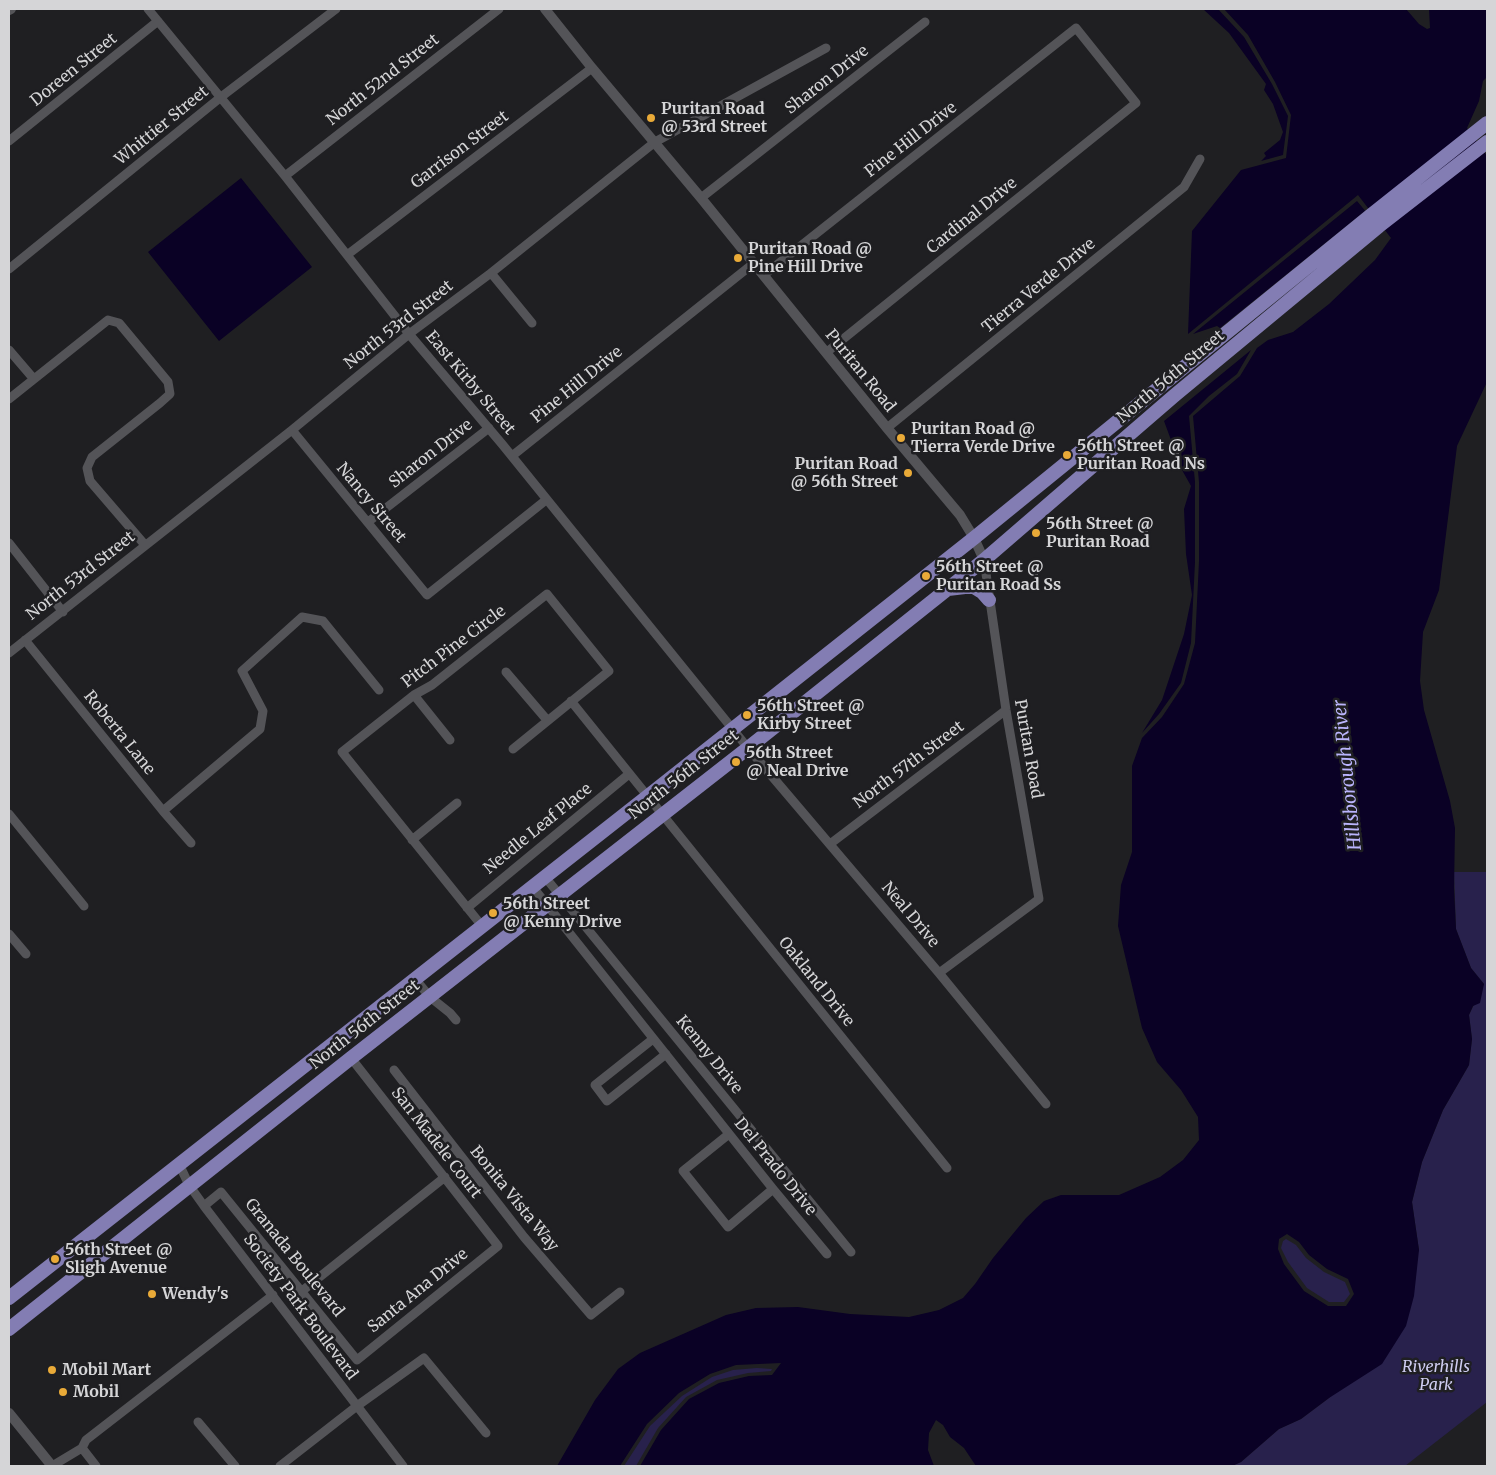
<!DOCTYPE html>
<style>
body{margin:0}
#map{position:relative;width:1496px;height:1475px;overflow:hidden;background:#1f1f22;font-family:Merriweather,serif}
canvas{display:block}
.frame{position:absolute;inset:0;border:10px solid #d5d5d7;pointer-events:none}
</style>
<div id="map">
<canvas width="1496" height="1475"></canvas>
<div class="frame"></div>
</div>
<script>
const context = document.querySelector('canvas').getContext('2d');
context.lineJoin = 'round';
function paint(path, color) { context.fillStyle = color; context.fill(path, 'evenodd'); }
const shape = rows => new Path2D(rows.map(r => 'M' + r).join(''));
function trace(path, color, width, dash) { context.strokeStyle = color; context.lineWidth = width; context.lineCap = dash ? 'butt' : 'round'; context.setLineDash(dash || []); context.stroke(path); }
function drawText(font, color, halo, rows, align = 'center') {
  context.font = font + ' Merriweather,serif'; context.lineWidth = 5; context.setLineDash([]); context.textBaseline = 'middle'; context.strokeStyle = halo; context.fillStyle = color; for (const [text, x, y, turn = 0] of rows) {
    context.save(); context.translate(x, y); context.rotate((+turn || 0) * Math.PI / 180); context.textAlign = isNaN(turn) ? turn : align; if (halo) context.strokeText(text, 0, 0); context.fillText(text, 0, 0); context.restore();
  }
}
const green = shape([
 [1454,872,1487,872,1487,1402,1405,1466,1232,1466,1241,1462,1279,1429,1301,1419,1329,1398,1419,1250,1412,1202,1422,1162,1443,1110,1469,1065,1472,1039,1469,1015,1484,984,1471,968,1456,929],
 [1286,1239,1296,1245,1306,1258,1324,1272,1345,1282,1350,1294,1344,1302,1329,1302,1307,1288,1288,1262,1281,1248,1283,1241],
 [757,1368,772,1369,771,1371,748,1373,717,1380,686,1397,658,1428,636,1466,624,1466,650,1426,682,1396,712,1377,733,1370]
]);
const water = shape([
 [1203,9,1218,9,1244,37,1272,84,1288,116,1283,155,1261,161,1266,156,1264,153,1280,140,1283,132,1273,104,1264,90,1266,84,1229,33],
 [1224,9,1406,9,1419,24,1427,29,1430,28,1429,9,1487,9,1487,77,1483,81,1479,101,1467,128,1487,156,1487,382,1457,446,1439,590,1423,632,1420,681,1424,710,1450,801,1455,828,1454,888,1456,929,1471,968,1484,984,1480,1003,1473,1006,1469,1015,1472,1039,1469,1065,1443,1110,1422,1162,1412,1202,1419,1250,1414,1296,1406,1326,1382,1364,1329,1398,1301,1419,1279,1429,1241,1462,1232,1466,976,1466,964,1448,950,1437,943,1425,936,1420,929,1433,928,1450,934,1466,640,1466,661,1430,689,1399,719,1383,749,1376,772,1375,781,1363,736,1365,710,1374,679,1393,647,1424,620,1466,557,1466,595,1400,618,1369,640,1353,726,1315,756,1308,798,1307,850,1314,909,1317,939,1310,963,1298,975,1284,993,1258,1026,1218,1044,1201,1061,1195,1119,1195,1160,1177,1183,1160,1199,1140,1198,1117,1181,1090,1157,1062,1142,1028,1118,926,1121,885,1132,852,1132,766,1142,738,1162,717,1184,684,1195,643,1199,561,1199,482,1193,416,1240,376,1257,348,1268,340,1293,332,1329,304,1375,260,1391,238,1358,195,1188,334,1192,231,1241,170,1286,158,1291,115,1275,82,1248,35],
 [1287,1234,1299,1242,1309,1255,1327,1269,1348,1279,1354,1294,1346,1306,1328,1306,1304,1291,1284,1264,1278,1249,1279,1239],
 [241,178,312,267,219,341,148,252],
 [1357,201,1367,213,1365,211,1220,328,1217,326,1193,334],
 [1251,350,1237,374,1209,396,1189,416,1195,482,1195,562,1191,643,1181,683,1159,714,1142,733,1162,700,1184,634,1192,595,1186,554,1184,509,1191,486,1182,470,1164,421]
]);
const minor = shape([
 [148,9,285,176,409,334,502,444,748,748,939,973,1046,1104],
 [9,141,158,21],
 [285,176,499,9],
 [701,198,925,22],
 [347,255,592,68],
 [9,269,221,97,336,9],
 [491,273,532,323],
 [764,275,1076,28,1136,103,827,352],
 [9,350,33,378],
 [9,399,108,320,119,323,168,382,170,394,160,403,92,457,87,468,90,481,145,545],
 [887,428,1184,187,1200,159],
 [292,430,427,595,546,500],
 [512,456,754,263],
 [368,522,489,428],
 [9,543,63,612],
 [25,640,163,811,191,843],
 [9,653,292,430,409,334,491,273,655,142,826,48],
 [506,672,547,720],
 [414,695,450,740],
 [571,701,947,1168],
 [163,811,260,729,263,711,242,671,302,617,323,621,379,690],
 [9,814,84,906],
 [412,840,457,803],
 [830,844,1006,710],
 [545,877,851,1252],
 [532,886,773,1189,827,1254],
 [467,908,629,774],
 [482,926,342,752,414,695,432,685,547,594,609,671,513,749],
 [9,934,26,954],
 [939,973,1039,899,1006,710,984,560],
 [415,979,430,997,450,1013,456,1020],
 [653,1039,595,1085,607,1101,666,1054],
 [394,1070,524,1237,591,1315,620,1292],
 [729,1134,683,1171,728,1227,773,1189],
 [179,1164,189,1185,204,1206,403,1466],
 [204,1206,221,1192,357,1360,498,1246,351,1058],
 [302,1291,445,1177],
 [198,1422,235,1466],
 [82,1448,96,1466],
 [52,1466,82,1448,86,1440,273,1295],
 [280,1466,357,1406,424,1358,486,1433]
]);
const tertiary = shape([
 [545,9,592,68,701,198,887,428,960,515,974,538,984,560],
 [9,10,11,9],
 [9,1413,52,1466]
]);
const primary = shape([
 [948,589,965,587,974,587,982,592,989,600],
 [9,1298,648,796,974,538,1370,216,1487,123],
 [9,1329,351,1058,748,748,984,560,1175,395,1379,226,1487,142]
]);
const markers = [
 [651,118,5,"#e9aa38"],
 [738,258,5,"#e9aa38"],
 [901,438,5,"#e9aa38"],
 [1067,455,5,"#e9aa38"],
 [908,473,5,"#e9aa38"],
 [1036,533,5,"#e9aa38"],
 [926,576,5,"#e9aa38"],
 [747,715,5,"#e9aa38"],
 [736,762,5,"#e9aa38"],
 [493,913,5,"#e9aa38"],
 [55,1259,5,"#e9aa38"],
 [152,1294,5,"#e9aa38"],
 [52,1370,5,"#e9aa38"],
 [63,1392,5,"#e9aa38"]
];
const streetNames = [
 ["Doreen Street",74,70,-39],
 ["North 52nd Street",383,80,-38],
 ["Sharon Drive",827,80,-38],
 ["Whittier Street",162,126,-39],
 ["Pine Hill Drive",911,140,-38],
 ["Garrison Street",460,150,-37],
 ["Cardinal Drive",972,216,-39],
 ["Tierra Verde Drive",1039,286,-39],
 ["North 53rd Street",399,325,-38],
 ["Puritan Road",860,371,51],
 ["North 56th Street",1171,377,-40],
 ["East Kirby Street",470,383,50],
 ["Pine Hill Drive",577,385,-39],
 ["Sharon Drive",431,454,-38],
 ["Nancy Street",371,503,50],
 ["North 53rd Street",81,576,-38],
 ["Pitch Pine Circle",454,647,-37],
 ["Roberta Lane",119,733,51],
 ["Puritan Road",1028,749,80],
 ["North 57th Street",909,765,-37],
 ["North 56th Street",684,775,-38],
 ["Needle Leaf Place",538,829,-39],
 ["Neal Drive",910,915,50],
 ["Oakland Drive",816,982,51],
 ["North 56th Street",365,1025,-38],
 ["Kenny Drive",709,1055,51],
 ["San Madele Court",436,1143,52],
 ["Del Prado Drive",775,1167,51],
 ["Bonita Vista Way",514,1199,51],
 ["Granada Boulevard",294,1258,51],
 ["Santa Ana Drive",418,1291,-39],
 ["Society Park Boulevard",300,1307,53]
];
const poiNames = [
 ["Puritan Road",661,109],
 ["@ 53rd Street",661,127],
 ["Puritan Road @",748,249],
 ["Pine Hill Drive",748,267],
 ["Puritan Road @",911,429],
 ["Tierra Verde Drive",911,447],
 ["56th Street @",1077,446],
 ["Puritan Road Ns",1077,464],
 ["Puritan Road",898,464,"right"],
 ["@ 56th Street",898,482,"right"],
 ["56th Street @",1046,524],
 ["Puritan Road",1046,542],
 ["56th Street @",936,567],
 ["Puritan Road Ss",936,585],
 ["56th Street @",757,706],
 ["Kirby Street",757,724],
 ["56th Street",746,753],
 ["@ Neal Drive",746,771],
 ["56th Street",503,904],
 ["@ Kenny Drive",503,922],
 ["56th Street @",65,1250],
 ["Sligh Avenue",65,1268],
 ["Wendy's",162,1294],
 ["Mobil Mart",62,1370],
 ["Mobil",73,1392]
];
const parkNames = [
 ["Riverhills",1436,1367],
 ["Park",1436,1385]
];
const waterNames = [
 ["Hillsborough River",1348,775,-96]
];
paint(green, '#28214c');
paint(water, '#0a0125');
trace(minor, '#545458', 9);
trace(tertiary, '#545458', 10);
trace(primary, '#837db3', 14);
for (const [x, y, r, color] of markers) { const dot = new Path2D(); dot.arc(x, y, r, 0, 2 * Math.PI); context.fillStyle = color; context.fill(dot); trace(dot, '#1f1f22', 2); }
drawText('16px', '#d5d5d7', '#1f1f22', streetNames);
drawText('bold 16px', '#d5d5d7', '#1f1f22', poiNames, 'left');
drawText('italic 16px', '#ceccf0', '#1f1f22', parkNames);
drawText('italic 18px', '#bab4fc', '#1f1f22', waterNames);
</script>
